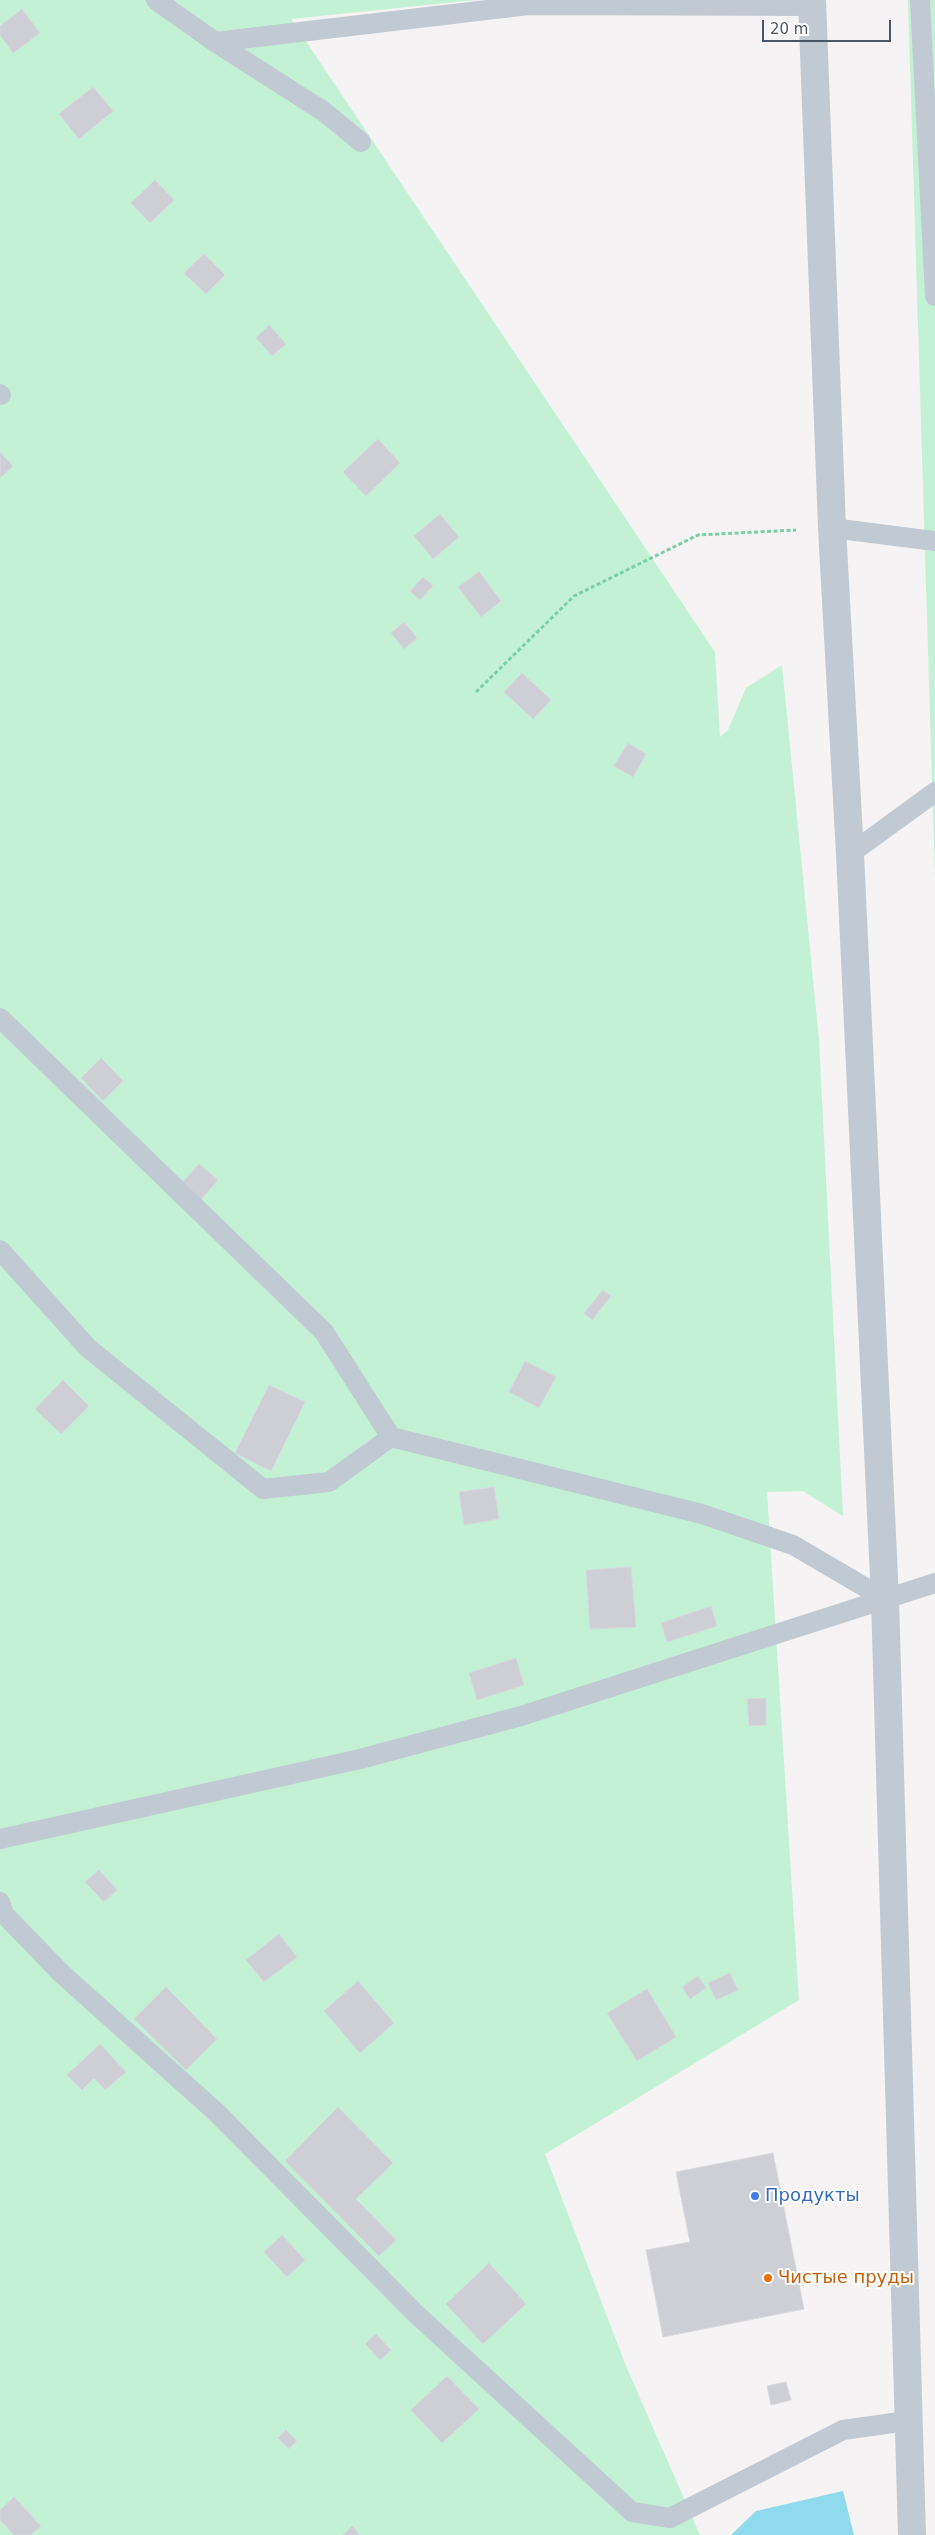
<!DOCTYPE html>
<meta charset="utf-8">
<style>
body{margin:0}
#map{position:relative;width:935px;height:2535px;overflow:hidden;background:#f5f3f3;font-family:"DejaVu Sans",sans-serif}
canvas{display:block}
.scale{position:absolute;left:762px;top:20px;width:129px;height:22px;box-sizing:border-box;border:2px solid #4a5661;border-top:0;padding-left:6px;font-size:15px;line-height:18px;white-space:nowrap;color:#4a5661;-webkit-text-stroke:4px #fff;paint-order:stroke}
</style>
<div id="map">
<canvas width="935" height="2535"></canvas>
<div class="scale">20 m</div>
</div>
<script>
const context = document.querySelector('canvas').getContext('2d');
context.lineJoin = 'round';
function paint(path, color) { context.fillStyle = color; context.fill(path, 'evenodd'); }
const shape = rows => new Path2D(rows.map(r => 'M' + r).join(''));
function trace(path, color, width, dash) { context.strokeStyle = color; context.lineWidth = width; context.lineCap = dash ? 'butt' : 'round'; context.setLineDash(dash || []); context.stroke(path); }
function drawText(font, color, halo, rows, align = 'center') {
  context.font = font + ' "DejaVu Sans",sans-serif'; context.lineWidth = 4; context.setLineDash([]); context.textBaseline = 'middle'; context.strokeStyle = halo; context.fillStyle = color; for (const [text, x, y, turn = 0] of rows) {
    context.save(); context.translate(x, y); context.rotate((+turn || 0) * Math.PI / 180); context.textAlign = isNaN(turn) ? turn : align; if (halo) context.strokeText(text, 0, 0); context.fillText(text, 0, 0); context.restore();
  }
}
const green = shape([
 [0,0,476,0,291,19,715,652,720,737,728,730,746,688,782,665,819,1040,843,1516,803,1491,767,1492,799,2000,545,2154,626,2366,700,2535,0,2535],
 [908,0,935,0,935,877]
]);
const water = shape([
 [843,2491,854,2535,731,2535,756,2511]
]);
const building = shape([
 [22,9,40,33,13,53,0,35,0,26,22,9],
 [93,87,113,111,79,139,59,114,93,87],
 [155,180,174,200,150,223,131,203,155,180],
 [204,254,225,275,206,294,184,273,204,254],
 [269,325,286,344,272,356,256,338,269,325],
 [378,439,400,463,366,496,343,472,378,439],
 [0,452,13,466,0,478,0,452],
 [440,514,459,537,433,559,414,536,440,514],
 [479,572,501,601,481,617,458,587,479,572],
 [423,577,433,586,420,600,410,591,423,577],
 [404,622,417,638,404,649,391,633,404,622],
 [522,673,551,700,533,719,504,692,522,673],
 [628,743,646,754,633,777,614,766,628,743],
 [101,1058,123,1081,103,1101,81,1078,101,1058],
 [199,1164,218,1180,198,1203,179,1186,199,1164],
 [603,1290,611,1296,592,1320,584,1313,603,1290],
 [525,1361,556,1377,539,1408,509,1392,525,1361],
 [63,1380,89,1406,61,1434,35,1409,63,1380],
 [269,1385,305,1402,271,1471,235,1453,269,1385],
 [494,1487,499,1519,464,1525,459,1492,494,1487],
 [631,1567,636,1627,590,1629,586,1570,631,1567],
 [711,1606,717,1626,667,1642,661,1623,711,1606],
 [516,1658,524,1685,477,1700,469,1673,516,1658],
 [766,1698,766,1725,749,1726,747,1699,766,1698],
 [99,1870,117,1890,104,1902,85,1882,99,1870],
 [279,1934,297,1957,264,1982,246,1960,279,1934],
 [730,1973,738,1990,716,2000,708,1983,730,1973],
 [698,1976,706,1988,690,1999,682,1987,698,1976],
 [358,1981,394,2023,360,2053,324,2011,358,1981],
 [166,1987,217,2039,186,2070,134,2019,166,1987],
 [647,1989,676,2037,637,2061,607,2013,647,1989],
 [100,2044,126,2072,105,2090,94,2078,82,2090,67,2075,100,2044],
 [338,2107,393,2163,356,2199,396,2240,379,2256,285,2161,338,2107],
 [773,2153,804,2309,663,2337,646,2250,690,2242,676,2172,773,2153],
 [282,2235,305,2260,287,2277,264,2252,282,2235],
 [489,2263,526,2304,483,2344,446,2304,489,2263],
 [376,2334,391,2350,380,2360,365,2344,376,2334],
 [447,2376,479,2409,442,2443,411,2410,447,2376],
 [786,2382,791,2400,771,2405,767,2386,786,2382],
 [286,2430,297,2441,289,2449,278,2438,286,2430],
 [14,2497,41,2526,31,2535,14,2535,0,2520,0,2510,14,2497],
 [352,2526,360,2535,343,2535,352,2526]
]);
const path = shape([
 [476,692,574,596,698,535,796,530]
]);
const lane = shape([
 [156,0,215,42,323,111,361,142],
 [920,0,935,296],
 [215,42,529,5,812,6],
 [0,394,1,395],
 [832,528,935,541],
 [850,854,935,792],
 [0,1018,324,1332,391,1437,702,1514,793,1545,885,1599],
 [0,1250,88,1348,263,1489,329,1482,391,1437],
 [0,1839,360,1759,521,1716,935,1583],
 [0,1902,4,1914,61,1973,217,2113,415,2313,632,2512,670,2518,843,2430,907,2421]
]);
const street = shape([
 [812,0,832,528,850,854,885,1599,912,2535]
]);
const markers = [
 [755,2196,5,"#3f7fe0"],
 [768,2278,5,"#e8710a"]
];
const shopNames = [
 ["Продукты",765,2196]
];
const foodNames = [
 ["Чистые пруды",778,2278]
];
paint(green, '#c3f1d5');
paint(water, '#90daee');
paint(building, '#cdcfd5');
trace(building, '#d7d9de', 1);
trace(path, '#7ad0a6', 3, [4, 2.5]);
trace(lane, '#c1cad2', 20);
trace(street, '#c1cad2', 28);
for (const [x, y, r, color] of markers) { const dot = new Path2D(); dot.arc(x, y, r, 0, 2 * Math.PI); context.fillStyle = color; context.fill(dot); trace(dot, '#fff', 2); }
drawText('18px', '#366cbe', '#fff', shopNames, 'left');
drawText('18px', '#c56008', '#fff', foodNames, 'left');
</script>
